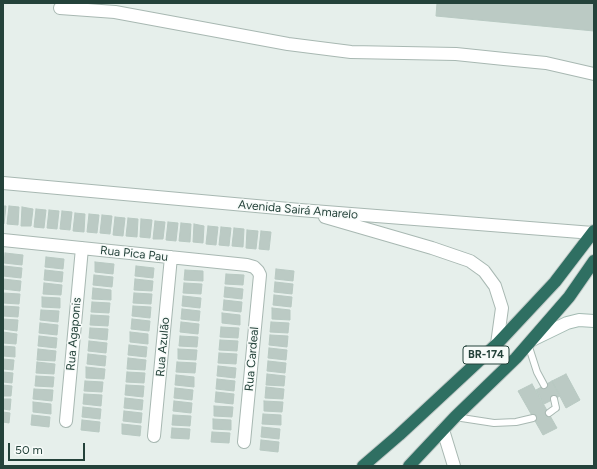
<!DOCTYPE html>
<meta charset="utf-8">
<style>
body{margin:0}
#map{position:relative;width:597px;height:469px;overflow:hidden;background:#e6efeb;font-family:Figtree,sans-serif}
canvas{display:block}
.frame{position:absolute;inset:0;border:4px solid #24423a;pointer-events:none}
.scale{position:absolute;left:8px;top:443px;width:77px;height:18px;box-sizing:border-box;border:2px solid #24423a;border-top:0;padding-left:5px;font-size:12px;line-height:14px;white-space:nowrap;color:#24423a;-webkit-text-stroke:3px #f7fbf9;paint-order:stroke}
</style>
<div id="map">
<canvas width="597" height="469"></canvas>
<div class="frame"></div>
<div class="scale">50 m</div>
</div>
<script>
const context = document.querySelector('canvas').getContext('2d');
context.lineJoin = 'round';
function paint(path, color) { context.fillStyle = color; context.fill(path, 'evenodd'); }
const shape = rows => new Path2D(rows.map(r => 'M' + r).join(''));
function trace(path, color, width, dash) { context.strokeStyle = color; context.lineWidth = width; context.lineCap = dash ? 'butt' : 'round'; context.setLineDash(dash || []); context.stroke(path); }
function drawText(font, color, halo, rows, align = 'center') {
  context.font = font + ' Figtree,sans-serif'; context.lineWidth = 3; context.setLineDash([]); context.textBaseline = 'middle'; context.strokeStyle = halo; context.fillStyle = color; for (const [text, x, y, turn = 0] of rows) {
    context.save(); context.translate(x, y); context.rotate((+turn || 0) * Math.PI / 180); context.textAlign = isNaN(turn) ? turn : align; if (halo) context.strokeText(text, 0, 0); context.fillText(text, 0, 0); context.restore();
  }
}
const building = shape([
 [437,3,594,3,594,31,436,16,437,3],
 [3,206,6,206,4,224,3,224,3,206],
 [9,206,19,207,18,225,7,224,9,206],
 [22,207,33,209,31,226,21,226,22,207],
 [36,209,46,210,44,228,34,227,36,209],
 [49,210,59,211,57,229,47,228,49,210],
 [62,211,72,212,70,230,60,229,62,211],
 [75,213,85,214,84,232,73,231,75,213],
 [89,214,99,215,97,233,87,232,89,214],
 [102,215,112,216,110,234,100,233,102,215],
 [115,217,125,218,123,236,113,235,115,217],
 [128,218,138,219,137,237,126,236,128,218],
 [141,219,152,220,150,238,140,237,141,219],
 [155,221,165,222,163,239,153,239,155,221],
 [168,222,178,223,176,241,166,240,168,222],
 [181,223,191,224,190,242,179,241,181,223],
 [194,224,204,226,203,243,193,242,194,224],
 [208,226,218,227,216,245,206,244,208,226],
 [221,227,231,228,229,246,219,245,221,227],
 [234,228,244,229,243,247,232,246,234,228],
 [247,230,258,231,256,249,246,248,247,230],
 [261,231,271,232,269,250,259,249,261,231],
 [5,253,23,255,22,265,4,263,5,253],
 [46,257,64,259,63,269,45,267,46,257],
 [95,262,114,264,113,274,95,272,95,262],
 [4,266,22,268,21,278,3,276,4,266],
 [136,266,154,268,153,278,135,276,136,266],
 [276,269,294,271,293,281,275,279,276,269],
 [45,270,63,272,62,282,44,280,45,270],
 [185,270,203,271,203,281,184,280,185,270],
 [226,274,244,275,243,285,225,284,226,274],
 [94,275,113,277,112,287,93,285,94,275],
 [3,279,21,281,20,291,3,289,3,279],
 [135,279,153,281,152,291,134,290,135,279],
 [275,282,293,284,292,294,274,292,275,282],
 [44,283,62,285,61,295,43,294,44,283],
 [184,283,202,284,201,294,183,293,184,283],
 [225,287,243,289,242,299,224,297,225,287],
 [93,288,111,290,111,300,92,299,93,288],
 [3,293,20,294,19,304,3,303,3,293],
 [134,293,152,294,151,304,133,303,134,293],
 [274,295,292,297,291,307,273,305,274,295],
 [183,296,201,298,200,308,182,306,183,296],
 [42,297,60,298,60,308,42,307,42,297],
 [224,300,242,302,241,312,223,310,224,300],
 [92,302,110,303,109,313,91,312,92,302],
 [3,306,19,307,18,317,3,316,3,306],
 [133,306,151,307,150,318,132,316,133,306],
 [272,308,290,310,290,320,272,319,272,308],
 [182,309,200,311,199,321,181,319,182,309],
 [41,310,59,311,58,322,40,320,41,310],
 [222,313,240,315,240,325,222,323,222,313],
 [91,315,109,316,108,326,90,325,91,315],
 [3,319,18,320,17,331,3,329,3,319],
 [132,319,150,321,149,331,131,329,132,319],
 [181,322,199,324,198,334,180,332,181,322],
 [271,322,289,323,288,333,270,332,271,322],
 [40,323,58,325,57,335,39,333,40,323],
 [221,327,239,328,238,338,220,337,221,327],
 [90,328,108,329,107,340,89,338,90,328],
 [3,332,17,334,16,344,3,343,3,332],
 [130,332,148,334,148,344,130,342,130,332],
 [270,335,288,336,287,347,269,345,270,335],
 [39,336,57,338,56,348,38,346,39,336],
 [180,336,198,337,197,347,179,346,180,336],
 [220,340,238,341,237,351,219,350,220,340],
 [89,341,107,343,106,353,88,351,89,341],
 [129,345,147,347,146,357,128,355,129,345],
 [3,346,15,347,15,357,3,356,3,346],
 [269,348,287,350,286,360,268,358,269,348],
 [38,349,56,351,55,361,37,360,38,349],
 [178,349,197,350,196,360,178,359,178,349],
 [219,353,237,354,236,364,218,363,219,353],
 [88,354,106,356,105,366,87,364,88,354],
 [128,358,146,360,145,370,127,369,128,358],
 [3,359,14,360,13,370,3,369,3,359],
 [268,361,286,363,285,373,267,371,268,361],
 [37,362,55,364,54,374,36,373,37,362],
 [177,362,196,363,195,373,176,372,177,362],
 [218,366,236,368,235,378,217,376,218,366],
 [86,367,105,369,104,379,86,378,86,367],
 [3,372,13,373,12,383,3,382,3,372],
 [127,372,145,373,144,383,126,382,127,372],
 [267,374,285,376,284,386,266,385,267,374],
 [566,374,580,400,566,408,552,381,566,374],
 [176,375,194,377,194,387,175,385,176,375],
 [36,376,54,377,53,387,35,386,36,376],
 [217,379,235,381,234,391,216,389,217,379],
 [85,381,103,382,102,392,84,391,85,381],
 [552,381,560,396,544,404,536,390,552,381],
 [532,384,557,428,543,435,518,391,532,384],
 [3,385,12,386,11,396,3,396,3,385],
 [126,385,144,386,143,397,125,395,126,385],
 [266,387,284,389,283,399,265,398,266,387],
 [175,388,193,390,192,400,174,398,175,388],
 [34,389,53,390,52,401,33,399,34,389],
 [216,392,234,394,233,404,215,402,216,392],
 [84,394,102,395,101,406,83,404,84,394],
 [125,398,143,400,142,410,124,408,125,398],
 [3,399,11,399,10,410,3,409,3,399],
 [174,401,192,403,191,413,173,411,174,401],
 [264,401,283,402,282,412,264,411,264,401],
 [33,402,51,404,51,414,33,412,33,402],
 [214,406,233,407,232,417,214,416,214,406],
 [83,407,101,409,100,419,82,417,83,407],
 [124,411,142,413,141,423,123,421,124,411],
 [3,412,10,413,9,423,3,422,3,412],
 [263,414,281,415,281,425,262,424,263,414],
 [32,415,50,417,49,427,31,425,32,415],
 [173,415,191,416,190,426,172,425,173,415],
 [213,419,231,420,231,430,213,429,213,419],
 [82,420,100,422,99,432,81,430,82,420],
 [122,424,141,426,140,436,122,434,122,424],
 [262,427,280,429,279,439,261,437,262,427],
 [172,428,190,429,189,439,171,438,172,428],
 [212,432,230,433,229,443,211,442,212,432],
 [261,440,279,442,278,452,260,450,261,440]
]);
const lane = shape([
 [528,344,537,372,544,385],
 [549,413,553,410,556,408,554,399],
 [455,417,494,423,516,422,533,418]
]);
const street = shape([
 [60,8,115,12,288,44,351,52,456,54,504,59,546,63,594,74],
 [3,183,300,210,593,233],
 [325,217,432,248,470,261,484,271,495,286,502,308,497,344],
 [3,240,247,265,254,267,258,271,260,275,244,442],
 [66,421,82,248],
 [443,430,454,466],
 [154,436,171,257]
]);
const secondary = shape([
 [532,340,567,323,579,320,594,321]
]);
const highway = shape([
 [363,466,399,435,497,344,555,282,594,231],
 [409,466,455,417,516,358,569,297,594,261]
]);
const shields = [
 [486,355,46]
];
const shieldNames = [
 ["BR-174",486,355]
];
const streetNames = [
 ["Avenida Sairá Amarelo",298,210,5],
 ["Rua Pica Pau",134,254,6],
 ["Rua Agaponis",74,334,-85],
 ["Rua Azulão",163,347,-85],
 ["Rua Cardeal",252,359,-85]
];
paint(building, '#bbcac4');
trace(building, '#b8c9c2', 1);
trace(lane, '#a8b8b2', 8);
trace(street, '#a8b8b2', 14);
trace(secondary, '#a4bbb3', 14);
trace(highway, '#c2cac8', 14);
trace(lane, '#fff', 6);
trace(street, '#fff', 12);
trace(secondary, '#fff', 12);
trace(highway, '#2f6f62', 12);
for (const [x, y, w] of shields) { const box = new Path2D(); box.roundRect(x - w / 2, y - 9, w, 18, 3); context.fillStyle = '#f7fbf9'; context.fill(box); trace(box, '#24423a', 1); }
drawText('bold 11px', '#24423a', null, shieldNames);
drawText('12px', '#24423a', '#f7fbf9', streetNames);
</script>
